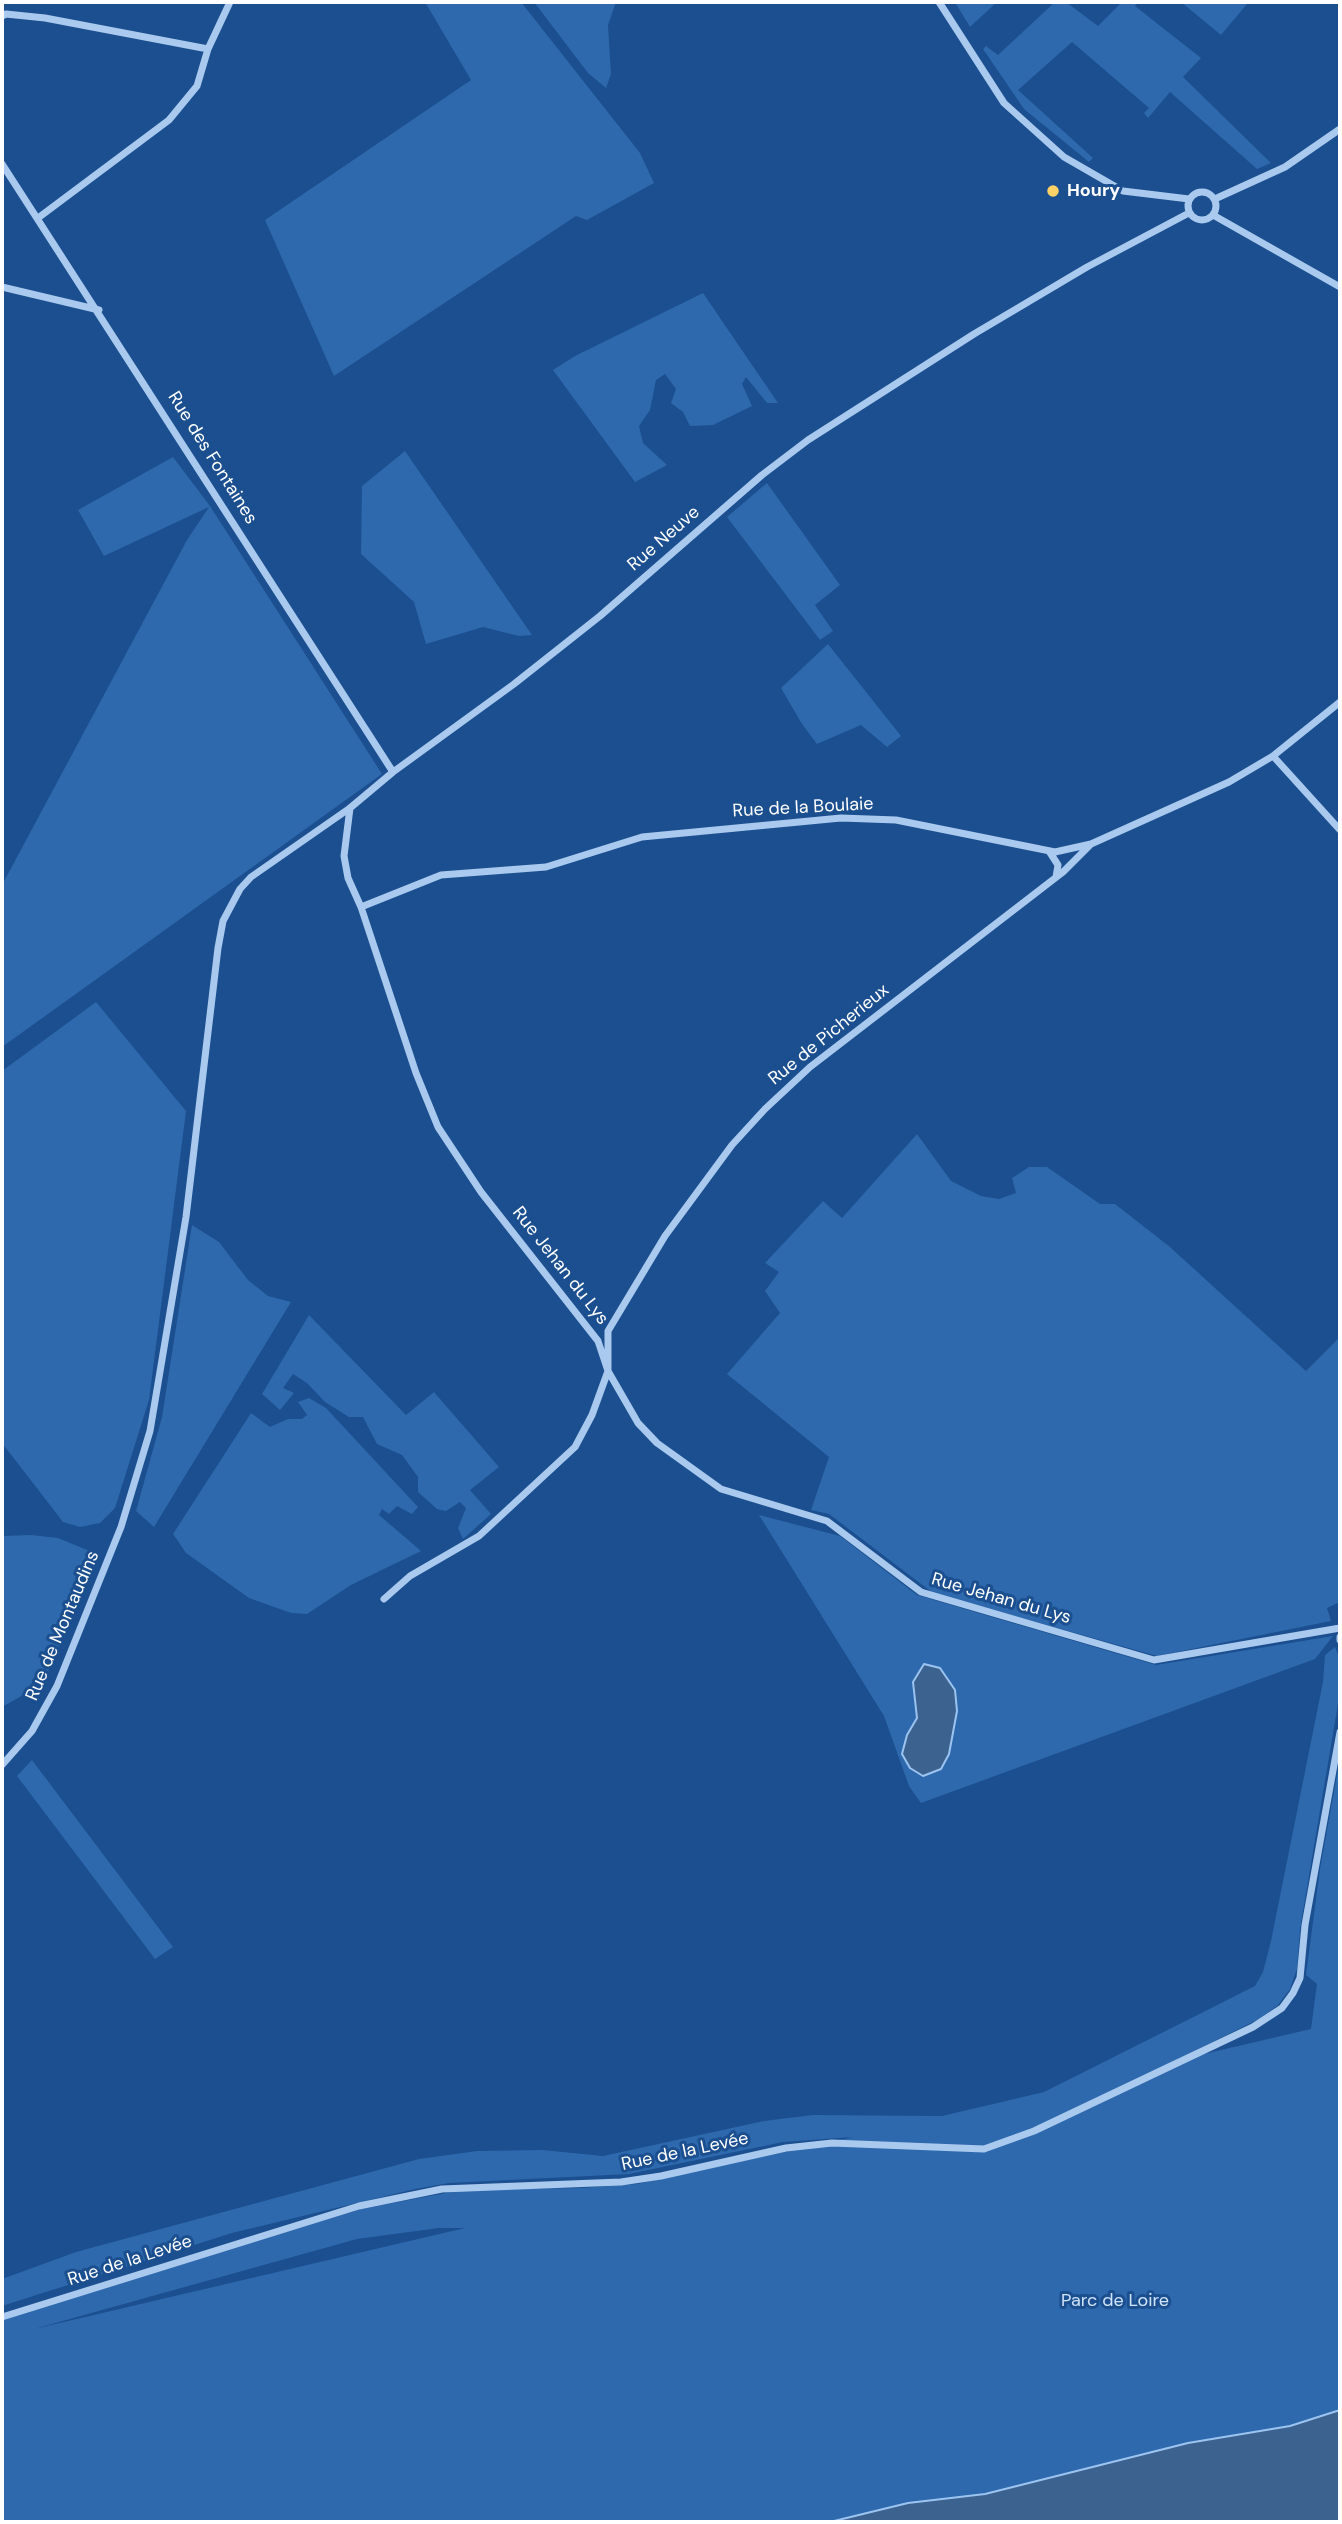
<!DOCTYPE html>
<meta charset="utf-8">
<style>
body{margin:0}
#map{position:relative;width:1342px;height:2524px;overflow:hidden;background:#1b4f8f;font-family:"DM Sans",sans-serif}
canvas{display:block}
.frame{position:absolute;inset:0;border:4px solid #fff;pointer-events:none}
</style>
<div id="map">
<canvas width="1342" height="2524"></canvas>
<div class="frame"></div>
</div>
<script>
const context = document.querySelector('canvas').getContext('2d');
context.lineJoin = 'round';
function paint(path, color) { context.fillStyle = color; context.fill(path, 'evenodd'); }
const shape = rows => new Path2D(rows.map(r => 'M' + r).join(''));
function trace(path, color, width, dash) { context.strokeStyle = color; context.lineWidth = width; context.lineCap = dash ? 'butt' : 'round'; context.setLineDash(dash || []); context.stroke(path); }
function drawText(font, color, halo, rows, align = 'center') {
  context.font = font + ' "DM Sans",sans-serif'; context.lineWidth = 6; context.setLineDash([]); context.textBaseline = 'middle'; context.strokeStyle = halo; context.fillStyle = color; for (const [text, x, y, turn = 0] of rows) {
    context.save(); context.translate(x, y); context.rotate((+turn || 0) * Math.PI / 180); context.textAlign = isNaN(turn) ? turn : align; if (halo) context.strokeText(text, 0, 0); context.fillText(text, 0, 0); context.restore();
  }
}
const green = shape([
 [425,2,521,2,640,153,654,183,587,220,576,216,334,376,265,220,471,80],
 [534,2,616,2,608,25,611,74,606,88,588,73],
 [955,2,997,2,970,27],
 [1055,2,1066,2,1098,26,1122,2,1138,2,1135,6,1201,58,1183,77,1271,163,1257,169,1170,92,1148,118,1144,113,1149,108,1072,42,1018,90,1093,158,1089,162,1024,109,983,49,986,46,998,55],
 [1181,2,1254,2,1247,4,1221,35],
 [703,293,778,403,767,403,746,377,742,384,752,406,713,425,690,426,683,412,671,403,676,389,665,374,656,380,650,410,639,426,643,443,667,465,635,482,553,370,575,356],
 [405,451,532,635,519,636,483,627,426,644,414,602,361,554,362,486],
 [173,457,210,506,382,774,2,1047,2,885,187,540,209,507,104,556,78,510],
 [767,483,840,585,815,605,833,631,820,640,727,517],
 [828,644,901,736,887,747,861,725,817,744,802,724,781,688],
 [96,1002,186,1111,149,1400,115,1508,100,1523,80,1527,63,1522,2,1443,2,1071],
 [917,1134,951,1181,981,1196,999,1199,1016,1193,1012,1178,1029,1167,1047,1167,1100,1204,1115,1204,1170,1247,1306,1371,1340,1337,1340,1602,1327,1608,1331,1621,1157,1656,933,1593,829,1514,811,1510,829,1457,727,1374,780,1313,765,1291,779,1272,765,1263,823,1201,842,1218],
 [192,1225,219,1242,248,1280,268,1296,291,1302,154,1527,136,1511,162,1417],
 [309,1315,406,1415,434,1392,499,1467,470,1490,491,1514,463,1539,458,1528,466,1508,460,1502,446,1511,437,1509,418,1492,418,1477,402,1455,377,1444,363,1417,349,1417,325,1402,307,1383,293,1374,283,1388,294,1393,280,1410,262,1394],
 [309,1398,326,1408,418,1507,412,1514,397,1506,389,1514,382,1509,379,1515,421,1551,351,1585,307,1614,291,1613,249,1598,186,1553,173,1534,251,1413,270,1427,288,1419,302,1419,307,1415,298,1402],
 [759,1515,840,1536,917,1595,1156,1665,1333,1636,1315,1659,921,1803,909,1786,884,1716],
 [31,1535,58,1538,97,1554,43,1684,2,1707,2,1536],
 [1335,1647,1339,1657,1340,1692,1300,1929,1297,1969,1290,1989,1278,2005,1261,2018,1174,2061,1311,2029,1317,1984,1306,1975,1320,1869,1340,1758,1340,2522,2,2522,2,2319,361,2209,462,2190,581,2188,637,2184,853,2137,783,2142,629,2174,449,2183,415,2189,232,2233,2,2306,2,2279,76,2252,419,2159,477,2151,543,2150,603,2156,764,2121,813,2115,942,2116,1044,2092,1255,1986,1263,1972,1271,1941,1323,1682,1325,1655],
 [439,2228,465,2228,34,2329,357,2239],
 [32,1760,173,1947,155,1959,17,1776]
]);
const water = shape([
 [924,1664,940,1668,955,1690,957,1711,949,1754,941,1769,923,1776,910,1768,902,1754,907,1735,917,1718,913,1682,924,1664],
 [1340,2410,1340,2522,830,2522,908,2503,985,2494,1188,2443,1290,2426,1340,2410]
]);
const minor = shape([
 [939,2,1004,103,1064,157,1123,191,1189,199],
 [2,16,6,14,45,18,208,49],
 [2,164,393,772],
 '1188 206a14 14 0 1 1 28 0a14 14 0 1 1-28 0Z',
 [1217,198,1285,167,1340,129],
 [1213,215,1340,287],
 [38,218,169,120,197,86,208,49,230,2],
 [2,287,99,310],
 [1273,756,1340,830],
 [350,808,344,856,348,878,361,907,416,1073,438,1127,481,1192,598,1341,608,1371,638,1423,657,1443,721,1489,827,1521,921,1592,1154,1660,1340,1628],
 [1049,851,1058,865,1056,877],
 [361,907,441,875,546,867,642,837,841,818,896,820,1055,852,1091,844,1229,782,1273,756,1340,702],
 [384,1599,410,1576,479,1536,575,1447,592,1415,608,1371,608,1331,665,1236,732,1145,765,1109,810,1067,1063,872,1091,844],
 [1340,1637,1340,1640],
 [2,1765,32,1731,57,1686,121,1527,150,1431,186,1217,218,948,223,921,240,889,251,877,350,808,393,772,514,684,600,616,762,475,808,440,974,334,1087,267,1187,214],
 [2,2317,359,2206,442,2189,621,2182,661,2176,786,2148,832,2143,984,2149,1034,2131,1253,2027,1282,2008,1293,1993,1300,1978,1305,1925,1340,1732]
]);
const markers = [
 [1053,191,7,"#ffd166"]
];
const poiNames = [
 ["Houry",1067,191]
];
const streetNames = [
 ["Rue des Fontaines",212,458,58],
 ["Rue Neuve",664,539,-41],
 ["Rue de la Boulaie",803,808,-3],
 ["Rue de Picherieux",829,1035,-39],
 ["Rue Jehan du Lys",560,1266,52],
 ["Rue Jehan du Lys",1001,1599,16],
 ["Rue de Montaudins",63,1626,-67],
 ["Rue de la Levée",685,2152,-12],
 ["Rue de la Levée",130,2261,-18]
];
const parkNames = [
 ["Parc de Loire",1115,2301]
];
paint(green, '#2e69ad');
paint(water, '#3c6290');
trace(water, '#9cc4f0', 2);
trace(minor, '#a9c9ee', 7);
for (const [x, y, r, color] of markers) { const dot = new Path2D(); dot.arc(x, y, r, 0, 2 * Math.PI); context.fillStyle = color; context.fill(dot); trace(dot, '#1b4f8f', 2.5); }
drawText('bold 18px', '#fff', '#1b4f8f', poiNames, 'left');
drawText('18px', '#fff', '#1b4f8f', streetNames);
drawText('18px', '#cfe3fa', '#1b4f8f', parkNames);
</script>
